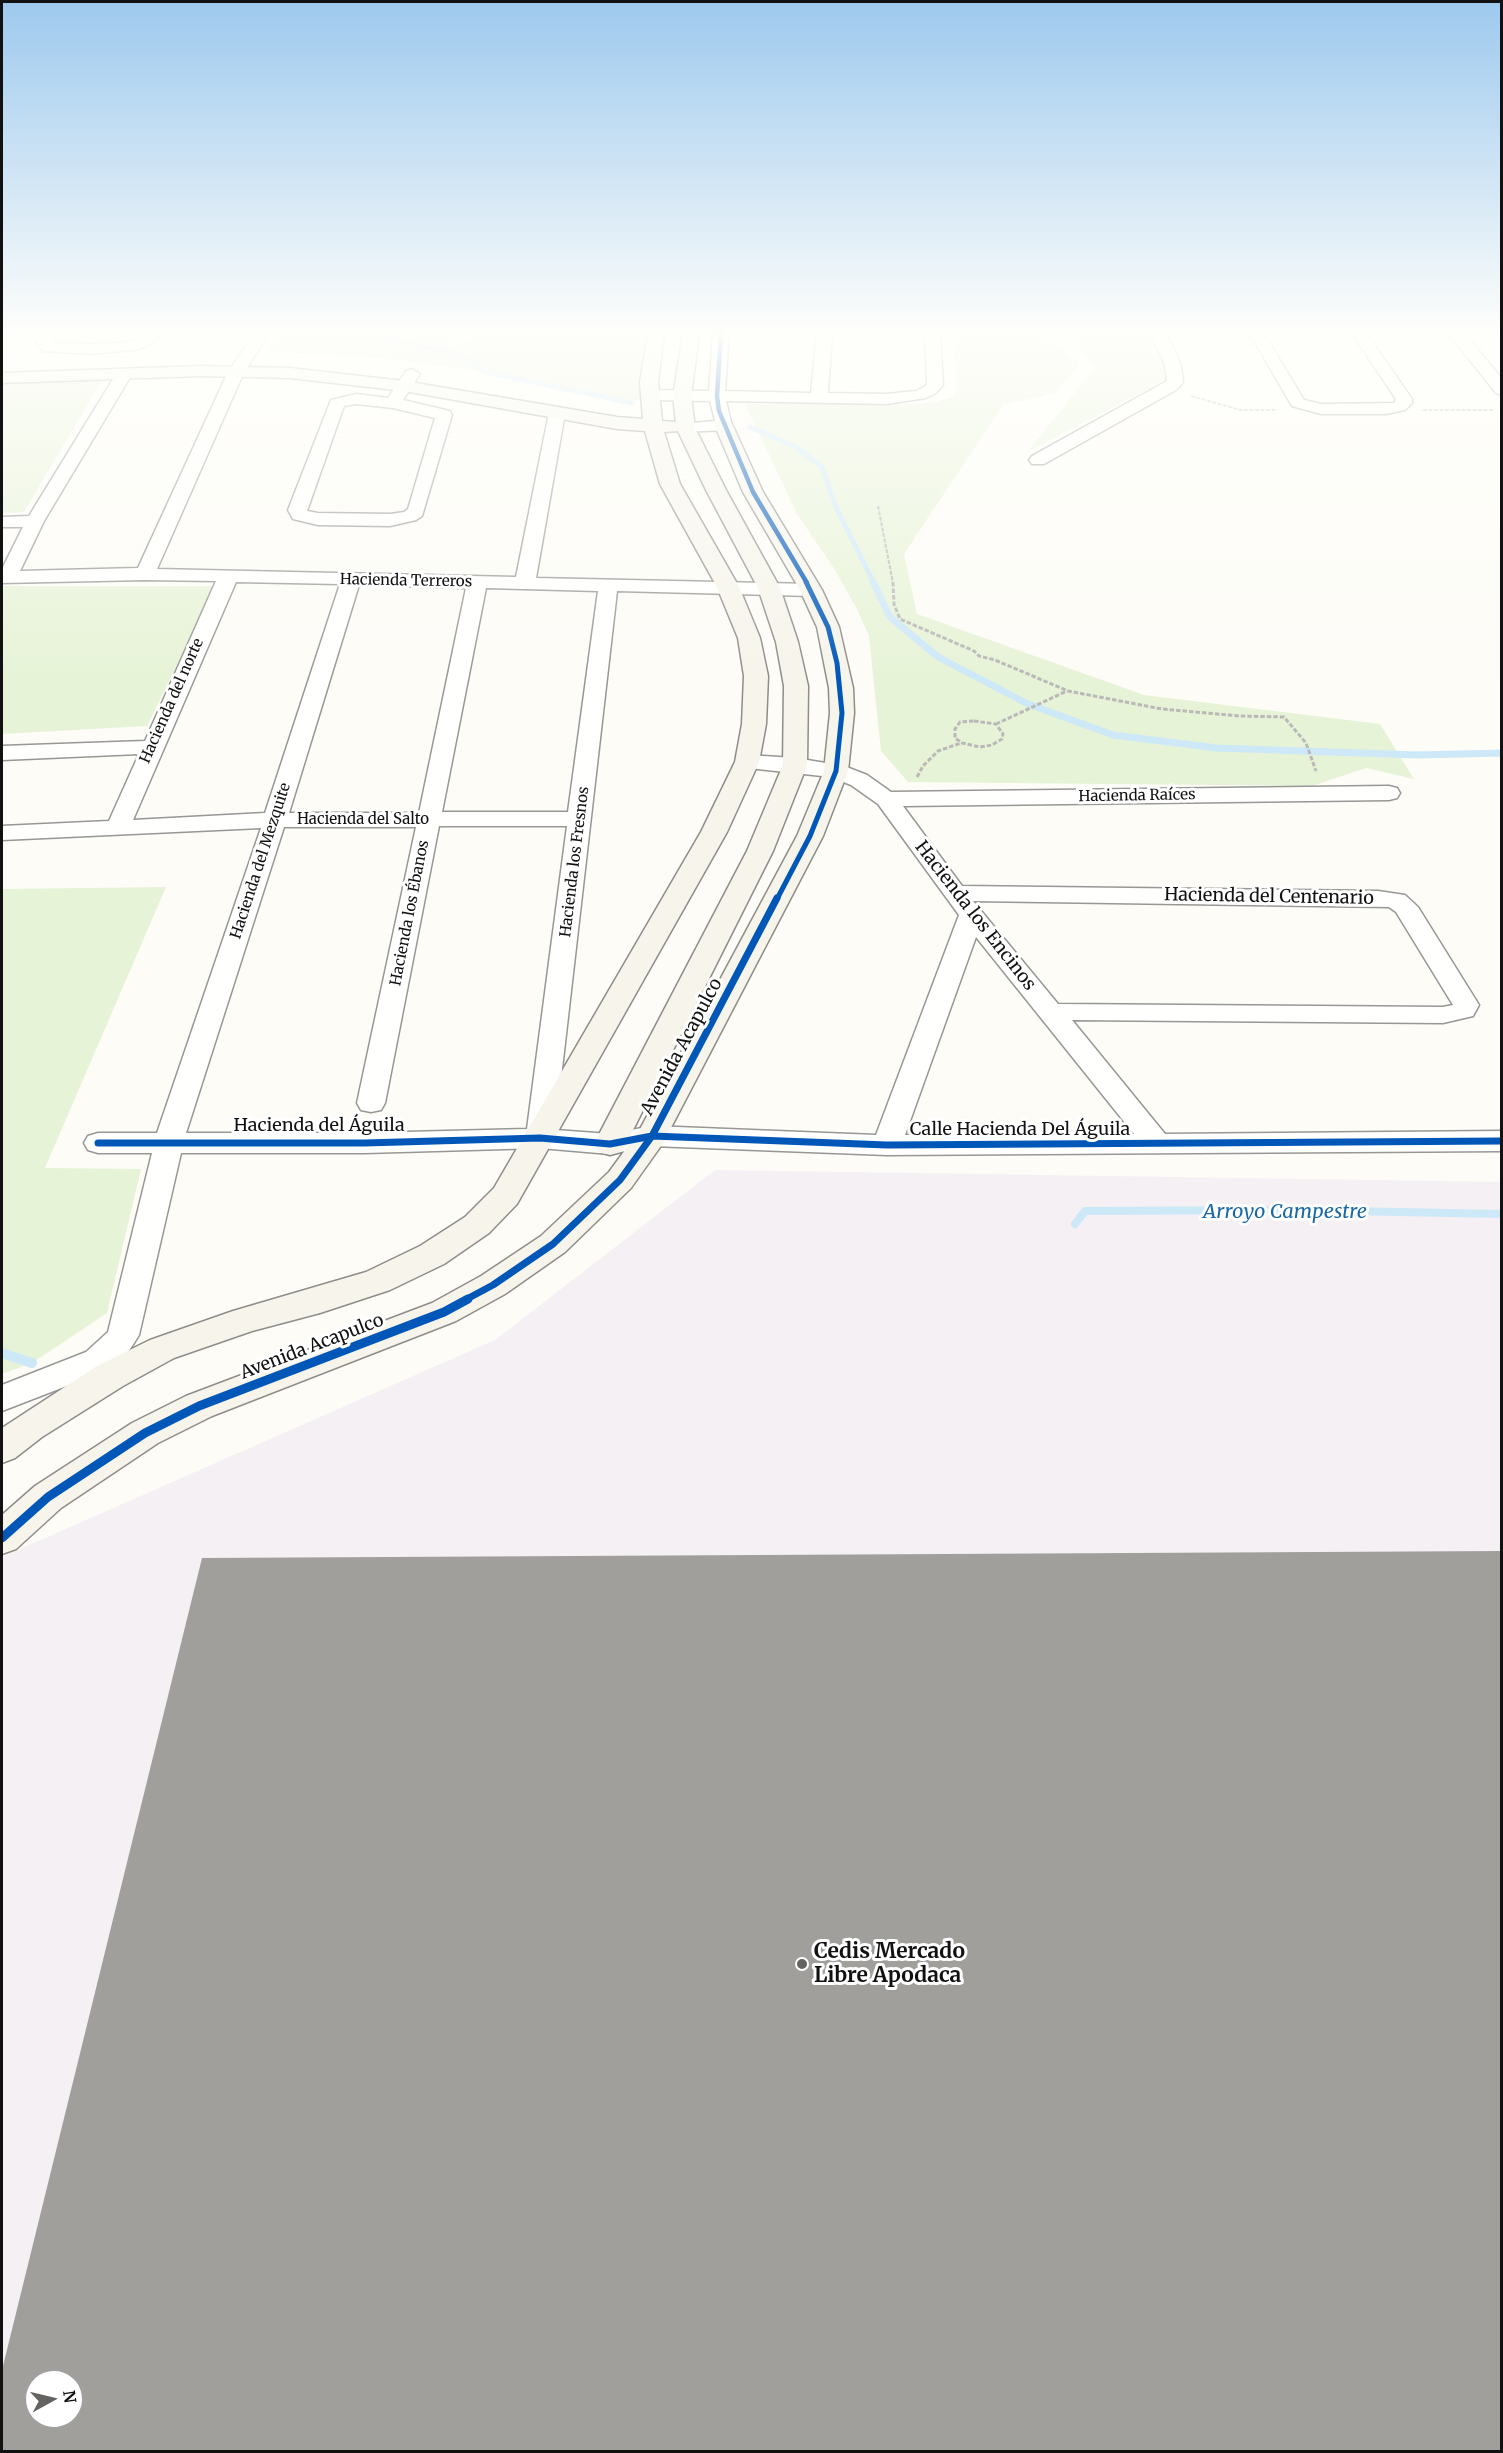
<!DOCTYPE html>
<meta charset="utf-8">
<style>
body{margin:0}
#map{position:relative;width:1503px;height:2453px;overflow:hidden;background:#fdfcf7;font-family:Merriweather,serif}
canvas{display:block}
.frame{position:absolute;inset:0;border:3px solid #111;pointer-events:none}
.north{position:absolute;left:24px;top:2369px;width:60px;height:60px;box-sizing:border-box;background:#fff;border:2px solid #a0a0a0;border-radius:50%;rotate:82deg;font-size:16px;font-weight:700;line-height:24px;text-align:center;color:#111}
.north::after{content:'';display:block;margin:auto;width:21px;height:27px;background:#646362;clip-path:polygon(50% 0,100% 100%,50% 72%,0 100%)}
</style>
<div id="map">
<canvas width="1503" height="2453"></canvas>
<div class="frame"></div>
<div class="north">N</div>
</div>
<script>
const context = document.querySelector('canvas').getContext('2d');
context.lineJoin = 'round';
function paint(path, color) { context.fillStyle = color; context.fill(path, 'evenodd'); }
const shape = rows => new Path2D(rows.map(r => 'M' + r).join(''));
function trace(path, color, width, dash) { context.strokeStyle = color; context.lineWidth = width; context.lineCap = dash ? 'butt' : 'round'; context.setLineDash(dash || []); context.stroke(path); }
function drawText(font, color, halo, rows, align = 'center') {
  context.font = font + ' Merriweather,serif'; context.lineWidth = 6; context.setLineDash([]); context.textBaseline = 'middle'; context.strokeStyle = halo; context.fillStyle = color; for (const [text, x, y, turn = 0] of rows) {
    context.save(); context.translate(x, y); context.rotate((+turn || 0) * Math.PI / 180); context.textAlign = isNaN(turn) ? turn : align; if (halo) context.strokeText(text, 0, 0); context.fillText(text, 0, 0); context.restore();
  }
}
const industrial = shape([
 [715,1170,1501,1182,1501,2451,2,2451,2,1557,495,1340],
 [36,2381,72,2381,72,2417,36,2417]
]);
const green = shape([
 [280,334,436,334,472,339,474,334,649,334,639,385,647,401,609,398,482,371,381,358,267,351],
 [953,334,1034,334,1060,347,1079,364,1055,393,1003,405,904,554,917,614,1144,695,1380,724,1414,779,1366,768,1312,786,908,782,881,751,869,636,856,607,833,567,797,514,745,404,912,404,937,402,954,396,957,388],
 [1083,334,1156,334,1171,377,1027,452,1095,368,1077,345],
 [102,380,24,512,2,513,2,383],
 [2,586,216,586,147,726,2,734],
 [166,887,45,1168,141,1169,107,1313,32,1363,2,1374,2,889]
]);
const streamFar3 = shape([
 [374,334,414,345,462,354,482,371,632,403],
 [750,427,796,447,822,467,835,505,874,583]
]);
const streamFar2 = shape([
 [873,582,890,617,938,657,1028,704,1113,735,1217,748,1418,755,1502,753]
]);
const streamFar1 = shape([
 [1075,1224,1085,1211,1294,1210,1502,1214]
]);
const stream = shape([
 [2,1353,32,1363]
]);
const building = shape([
 [1502,1551,1502,2452,2,2452,2,2370,202,1558],
 [36,2381,72,2381,72,2417,36,2417]
]);
const pathFar1 = shape([
 [1191,396,1241,410,1275,410],
 [1423,410,1494,410],
 [878,506,893,583]
]);
const path = shape([
 [893,582,894,604,900,619,974,651,979,656,995,660,1068,691,1162,709,1240,716,1284,717,1306,743,1316,771],
 [974,721,996,724,1003,734,1002,739,992,745,980,747,962,743,955,738,955,729,960,722,974,721],
 [996,724,1067,691],
 [917,777,923,766,938,751,961,743]
]);
const street = shape([
 [44,334,59,334,53,343,93,344,132,342,145,334,161,334,151,344,140,349,93,354,43,351,36,342,44,334],
 [254,334,269,334,244,372,157,569,516,577,549,413,557,408,565,413,536,578,811,584,818,586,821,590,818,594,811,596,617,591,555,1130,610,1134,652,1126,876,1135,959,915,878,804,851,785,831,777,739,767,736,762,739,757,747,755,795,758,844,766,867,775,891,792,1389,786,1397,788,1400,793,1397,798,1389,800,903,806,962,886,1378,891,1405,895,1418,907,1479,1005,1473,1016,1443,1023,1072,1020,1165,1134,1502,1131,1502,1151,887,1155,652,1146,610,1154,540,1148,365,1153,181,1153,139,1335,134,1343,126,1355,108,1370,2,1411,2,1385,86,1352,108,1332,152,1153,98,1153,88,1150,84,1143,88,1136,98,1133,157,1133,261,828,2,840,2,826,109,821,139,754,2,760,2,746,145,741,216,581,145,580,2,583,2,569,23,527,2,527,2,517,29,516,118,371,130,371,132,374,44,521,20,571,138,568,228,372,254,334],
 [236,582,340,584,265,813,133,820,236,582],
 [359,585,466,588,419,813,289,813,359,585],
 [486,588,598,591,568,812,442,812,486,588],
 [439,826,567,826,527,1129,365,1133,186,1133,284,827,416,827,357,1103,361,1110,371,1112,381,1110,385,1103,439,826],
 [973,901,1389,907,1396,912,1453,1005,1443,1007,1058,1004,973,901],
 [976,937,1041,1018,1134,1134,905,1135,976,937],
 [713,334,729,334,725,391,811,393,817,334,832,334,828,393,887,394,916,391,924,387,927,384,925,334,940,334,943,385,936,393,926,398,887,404,726,401,732,426,730,430,680,432,678,428,680,424,715,421,710,401,649,400,641,395,649,390,709,391,713,334],
 [1151,334,1167,334,1181,365,1183,382,1181,385,1176,390,1044,464,1032,464,1029,460,1032,456,1167,381,1165,365,1151,334],
 [1250,334,1264,334,1304,400,1321,404,1394,403,1396,399,1352,334,1367,334,1412,399,1412,403,1405,410,1386,414,1321,414,1292,406,1250,334],
 [1449,334,1465,334,1502,379,1502,395,1496,393,1449,334],
 [412,369,420,374,403,400,450,411,452,415,422,516,416,520,390,526,318,525,293,519,288,510,331,400,356,394,388,398,406,371,412,369],
 [356,404,393,408,435,418,408,509,404,512,390,514,318,513,307,511,344,406,356,404]
]);
const secondary = shape([
 [648,334,664,334,658,382,662,421,676,422,673,396,683,334,699,334,691,396,695,428,726,490,780,588,798,642,808,686,807,765,773,851,626,1144,621,1152,610,1155,599,1152,594,1144,747,851,783,765,784,686,776,642,758,588,706,490,678,431,664,432,680,484,739,587,760,638,768,676,766,724,759,762,727,832,517,1204,489,1233,444,1264,390,1290,320,1313,252,1331,174,1358,123,1386,42,1437,15,1458,2,1463,2,1428,97,1366,150,1340,233,1311,366,1272,420,1246,465,1217,494,1188,701,832,735,762,742,724,744,676,738,638,717,587,660,484,645,431,617,429,404,391,290,378,201,376,2,383,2,373,201,366,290,368,404,381,617,417,643,419,640,382,648,334],
 [724,420,731,422,733,426,763,492,822,590,839,627,853,688,854,713,848,771,823,836,663,1143,631,1188,565,1252,505,1294,456,1321,212,1416,158,1443,61,1508,16,1549,2,1554,2,1515,35,1486,132,1423,186,1396,432,1303,481,1276,541,1236,609,1172,639,1131,797,836,824,771,830,713,829,688,817,627,800,590,743,492,715,426,717,422,724,420]
]);
const cyclewayFar3 = shape([
 [721,334,717,396,719,411,753,492,807,583]
]);
const cyclewayFar2 = shape([
 [777,899,810,836,836,771,842,713,837,663,828,627,806,582]
]);
const cyclewayFar1 = shape([
 [98,1143,365,1143,540,1138,610,1144,652,1136,887,1145,1502,1141],
 [465,1300,493,1285,553,1244,620,1180,652,1136,777,898]
]);
const cycleway = shape([
 [2,1538,48,1497,145,1433,199,1406,444,1312,468,1299]
]);
const markers = [
 [802,1964,6,"#646362"]
];
const farStreetnames = [
 ["Hacienda Terreros",406,581,1],
 ["Hacienda del norte",172,701,-66],
 ["Hacienda Raíces",1137,796,-1],
 ["Hacienda del Salto",363,820],
 ["Hacienda del Mezquite",261,861,-72],
 ["Hacienda los Fresnos",575,862,-83],
 ["Hacienda los Ébanos",410,913,-79]
];
const streetNames = [
 ["Hacienda del Centenario",1269,897,1],
 ["Hacienda los Encinos",975,916,52],
 ["Avenida Acapulco",682,1047,-62],
 ["Hacienda del Águila",319,1126],
 ["Calle Hacienda Del Águila",1020,1130],
 ["Avenida Acapulco",312,1347,-21]
];
const waterNames = [
 ["Arroyo Campestre",1285,1212]
];
const nearPoinames = [
 ["Cedis Mercado",814,1952],
 ["Libre Apodaca",814,1976]
];
paint(industrial, '#f5f0f3');
paint(green, '#e7f3d7');
trace(streamFar3, '#cde8f7', 5);
trace(streamFar2, '#cde8f7', 7);
trace(streamFar1, '#cde8f7', 8);
trace(stream, '#cde8f7', 10);
paint(building, '#a19f9c');
trace(street, '#979795', 3);
trace(secondary, '#8e8d8b', 3);
trace(pathFar1, '#b9b9b8', 2, [4, 1.5]);
trace(path, '#b9b9b8', 3, [4.5, 2]);
paint(street, '#fffffe');
paint(secondary, '#f6f4eb');
trace(cyclewayFar3, '#0057b8', 4.5);
trace(cyclewayFar2, '#0057b8', 5);
trace(cyclewayFar1, '#0057b8', 7);
trace(cycleway, '#0057b8', 9);
const sky = context.createLinearGradient(0, 0, 0, 677);
sky.addColorStop(0, '#9dc9ee');
sky.addColorStop(0.49, '#fefefb');
sky.addColorStop(1, '#fefefb00');
context.fillStyle = sky;
context.fillRect(0, 0, 1503, 677);
for (const [x, y, r, color] of markers) { const dot = new Path2D(); dot.arc(x, y, r, 0, 2 * Math.PI); context.fillStyle = color; context.fill(dot); trace(dot, '#fff', 2); }
drawText('15px', '#111', '#fff', farStreetnames);
drawText('18px', '#111', '#fff', streetNames);
drawText('italic 20px', '#1768a6', '#fff', waterNames);
drawText('bold 21px', '#111', '#fff', nearPoinames, 'left');
</script>
